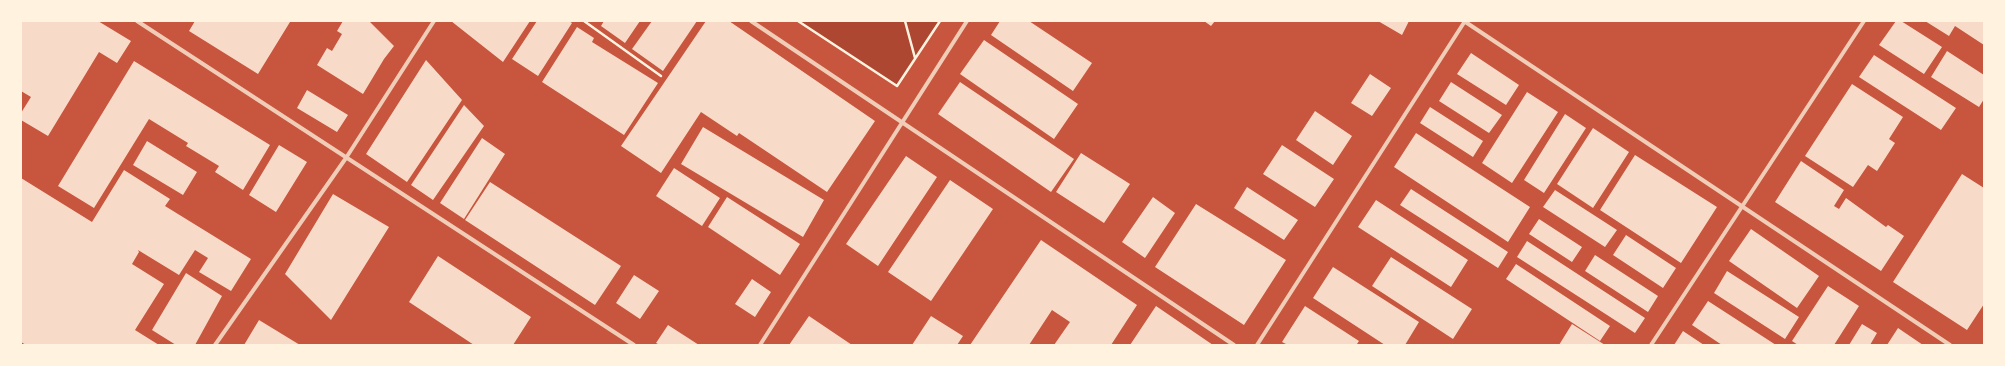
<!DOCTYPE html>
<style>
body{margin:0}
#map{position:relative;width:2005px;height:366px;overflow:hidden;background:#c8553d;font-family:"Zilla Slab",serif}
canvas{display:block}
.frame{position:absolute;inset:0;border:22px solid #fff3e0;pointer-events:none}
</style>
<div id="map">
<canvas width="2005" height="366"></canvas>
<div class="frame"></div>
</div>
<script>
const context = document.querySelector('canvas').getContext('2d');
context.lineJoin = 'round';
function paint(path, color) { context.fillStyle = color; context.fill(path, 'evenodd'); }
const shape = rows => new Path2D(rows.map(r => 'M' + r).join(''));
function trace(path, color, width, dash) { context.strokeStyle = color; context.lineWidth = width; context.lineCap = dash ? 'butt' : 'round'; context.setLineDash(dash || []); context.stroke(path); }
const green = shape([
 [798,21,940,21,897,86]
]);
const building = shape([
 [21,21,98,21,131,41,117,63,99,52,48,136,21,120,21,113,31,97,21,91],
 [195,21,288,21,290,22,258,74,189,31],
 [343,21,369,21,394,46,384,59,363,94,317,65,327,48,332,51,342,34,337,31],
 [451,21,530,21,503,62],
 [537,21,569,21,572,23,538,76,512,59],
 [604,21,640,21,625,43,601,26],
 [652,21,697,21,663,71,632,49],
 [706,21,729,21,875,121,827,192,739,133,737,136,701,112,661,173,621,146],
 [1000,21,1029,21,1092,63,1073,91,991,35],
 [1204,21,1215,21,1211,26],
 [1378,21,1409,21,1402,35],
 [1896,21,1901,21,1942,47,1924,74,1879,45],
 [1925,21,1984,21,1984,45,1955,26,1949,36],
 [577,27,594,38,592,42,658,83,624,135,542,82],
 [984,40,1078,104,1054,139,960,74],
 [1947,51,1984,75,1984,99,1979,107,1931,77],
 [1471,53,1519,85,1506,105,1457,74],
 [1874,55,1956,108,1941,130,1859,77],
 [426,60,462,100,407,182,366,154],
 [134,61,270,145,243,190,215,172,219,166,186,146,188,143,149,119,94,208,58,186],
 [1370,74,1391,88,1372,116,1351,103],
 [960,82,1074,159,1051,192,938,114],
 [1451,82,1502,115,1489,133,1439,101],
 [1852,84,1903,117,1889,139,1895,143,1877,171,1868,165,1853,187,1805,156],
 [307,90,348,115,337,132,297,108],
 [1527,92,1558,112,1512,183,1482,163],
 [464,105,484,126,433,200,411,185],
 [1430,107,1483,141,1473,157,1420,123],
 [1315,111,1352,136,1333,165,1296,140],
 [1565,114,1586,128,1544,193,1524,180],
 [703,127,824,200,803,237,681,164],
 [1593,128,1629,152,1593,208,1557,184],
 [1416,133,1530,207,1508,242,1394,167],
 [482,138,505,154,464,219,440,203],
 [147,141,197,172,183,195,133,165],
 [279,145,307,162,276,212,249,195],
 [1282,145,1334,179,1315,207,1263,174],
 [1081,153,1130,184,1104,223,1056,192],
 [1635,155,1717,207,1681,263,1600,210],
 [906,156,937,177,878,266,846,244],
 [1801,161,1844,190,1834,206,1839,209,1846,198,1886,227,1888,225,1904,236,1881,271,1775,202],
 [674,168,720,198,702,226,656,196],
 [124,170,170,199,165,206,251,259,231,291,199,272,208,258,195,250,179,275,138,250,139,252,132,264,164,284,135,330,159,345,26,345,21,342,21,178,92,222],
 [1962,174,1984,188,1984,304,1967,330,1893,282],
 [950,180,993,209,931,301,888,272],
 [490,182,621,266,595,305,465,220],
 [1247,187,1298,220,1284,240,1234,208],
 [1411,189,1508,252,1498,268,1400,205],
 [1555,190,1617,230,1605,247,1543,207],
 [333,194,389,227,331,320,285,274],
 [727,197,800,244,780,275,708,227],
 [1153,197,1175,213,1145,258,1122,242],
 [1376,200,1468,260,1451,287,1358,227],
 [1196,204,1286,260,1244,325,1155,267],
 [1539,219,1582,247,1572,262,1529,234],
 [1751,229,1819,276,1797,308,1729,261],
 [1626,235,1676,268,1663,288,1613,255],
 [1041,240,1137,305,1111,345,1054,345,1070,322,1052,310,1029,345,970,345],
 [1527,241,1645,318,1635,333,1517,257],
 [1595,255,1658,296,1648,312,1585,271],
 [438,256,531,317,513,345,474,345,409,302],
 [1391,257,1472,309,1453,339,1372,286],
 [1516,264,1610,326,1600,341,1506,279],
 [1333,267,1419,322,1405,345,1385,345,1313,298],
 [1727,271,1799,317,1785,339,1714,293],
 [186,273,222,296,195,345,176,345,152,330],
 [634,275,659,291,640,319,616,303],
 [752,279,771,292,755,317,735,304],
 [1828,286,1859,306,1834,345,1798,345,1792,341],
 [1708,301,1776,345,1722,345,1692,325],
 [1156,306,1213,345,1130,345],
 [1305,306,1359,341,1357,344,1359,345,1288,345,1282,342],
 [809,316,852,345,789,345],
 [931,316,963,336,957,345,912,345],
 [259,320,300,345,244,345],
 [1572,324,1605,345,1559,345],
 [1862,324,1877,333,1870,345,1849,345],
 [668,325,699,345,660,345,656,343],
 [1898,328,1923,345,1887,345],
 [1683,331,1704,345,1674,345]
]);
const path = shape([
 [584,21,661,76],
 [798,21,897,86,940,21],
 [905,21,915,58]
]);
const minor = shape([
 [137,21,634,345],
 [751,21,1234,345],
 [1464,21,1950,345],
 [215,345,346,158,434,21],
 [760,345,967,21],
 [1257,345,1465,21],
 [1651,345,1864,21]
]);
paint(green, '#ae4732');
paint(building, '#f7dbc8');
trace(path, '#fff3e0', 2.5);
trace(minor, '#f1ccb7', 4);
</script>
